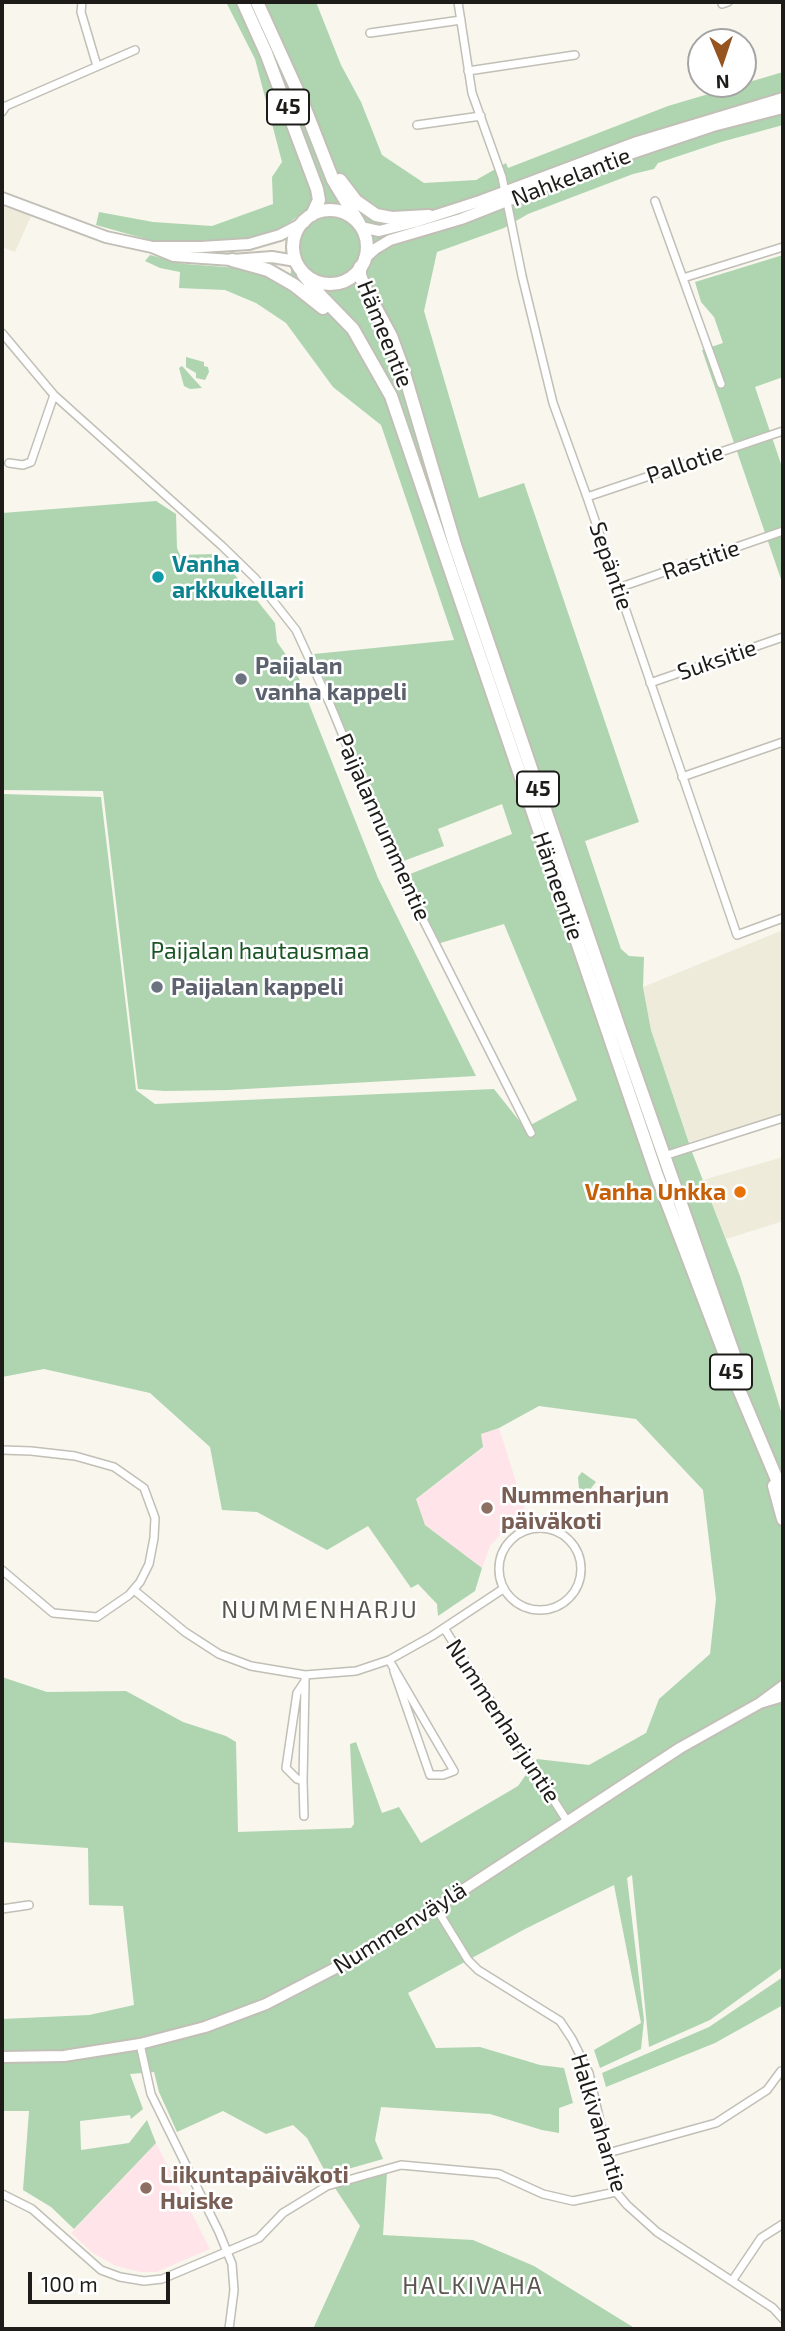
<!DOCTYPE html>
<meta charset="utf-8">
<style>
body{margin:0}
#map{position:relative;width:785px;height:2331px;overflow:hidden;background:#f8f6ed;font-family:"Exo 2",sans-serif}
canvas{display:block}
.frame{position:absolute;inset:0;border:4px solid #1d1c19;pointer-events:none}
.north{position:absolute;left:687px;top:28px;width:70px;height:70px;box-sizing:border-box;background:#fff;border:2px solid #a5a4a3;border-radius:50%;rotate:178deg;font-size:19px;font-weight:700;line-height:28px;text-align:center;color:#1d1c19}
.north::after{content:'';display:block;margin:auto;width:24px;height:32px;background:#965421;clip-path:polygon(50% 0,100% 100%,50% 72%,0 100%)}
.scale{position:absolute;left:28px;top:2272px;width:142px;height:32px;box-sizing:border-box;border:4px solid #1d1c19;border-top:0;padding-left:9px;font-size:21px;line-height:24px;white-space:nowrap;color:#1d1c19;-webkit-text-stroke:5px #fff;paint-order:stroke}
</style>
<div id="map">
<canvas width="785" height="2331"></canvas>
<div class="frame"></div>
<div class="north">N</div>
<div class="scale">100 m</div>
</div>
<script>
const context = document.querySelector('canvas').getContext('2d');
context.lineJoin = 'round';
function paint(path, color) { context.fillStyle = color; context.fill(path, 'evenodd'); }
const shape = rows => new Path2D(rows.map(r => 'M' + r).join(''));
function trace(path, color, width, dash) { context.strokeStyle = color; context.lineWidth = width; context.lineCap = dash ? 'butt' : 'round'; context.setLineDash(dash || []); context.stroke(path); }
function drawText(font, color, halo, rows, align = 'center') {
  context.font = font + ' "Exo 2",sans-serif'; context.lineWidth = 5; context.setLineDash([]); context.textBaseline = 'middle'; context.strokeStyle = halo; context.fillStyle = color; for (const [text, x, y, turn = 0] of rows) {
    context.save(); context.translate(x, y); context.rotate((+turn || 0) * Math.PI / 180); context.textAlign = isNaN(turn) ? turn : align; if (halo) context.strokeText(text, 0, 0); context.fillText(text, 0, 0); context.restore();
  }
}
const built = shape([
 [2,206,31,216,15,252,2,247],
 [783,930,783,1115,689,1142,651,1030,643,987],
 [783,1157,783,1221,726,1239,703,1180]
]);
const education = shape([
 [499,1428,529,1523,501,1534,490,1546,482,1568,425,1525,416,1499,483,1448,481,1434],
 [156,2143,210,2249,156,2272,140,2272,116,2266,93,2253,71,2233]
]);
const green = shape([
 [226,2,316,2,341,65,361,102,382,155,424,183,476,180,506,163,508,168,668,106,783,72,783,125,721,142,658,163,654,169,633,174,528,214,504,228,437,252,424,311,479,498,524,483,639,822,585,841,621,949,629,956,644,957,643,987,651,1030,692,1152,740,1276,783,1418,783,1967,710,2020,649,2047,632,1875,627,1878,644,2020,641,2049,600,2068,594,2050,641,2023,614,1885,525,1929,408,1993,436,2048,480,2047,540,2065,564,2068,573,2103,559,2108,559,2133,542,2130,490,2114,381,2107,375,2140,383,2159,327,2175,307,2138,293,2125,266,2134,223,2111,177,2132,159,2092,154,2072,130,2074,143,2109,131,2119,130,2115,80,2121,81,2150,129,2143,147,2120,156,2143,74,2229,51,2207,23,2190,29,2111,2,2111,2,2019,89,2015,134,2005,123,1906,89,1905,88,1848,2,1842,2,1677,47,1692,126,1691,183,1722,226,1736,236,1742,238,1832,351,1828,354,1824,350,1744,356,1742,382,1813,399,1807,421,1843,518,1786,537,1759,589,1765,646,1733,659,1699,710,1654,716,1599,703,1490,636,1419,539,1406,499,1428,481,1434,483,1447,416,1499,425,1525,482,1568,475,1591,438,1616,437,1604,418,1584,411,1588,368,1526,327,1550,257,1512,222,1510,210,1447,150,1393,44,1369,2,1377,2,794,101,797,136,1090,155,1104,494,1089,525,1128,577,1100,504,924,437,944,405,876,512,834,502,804,438,829,444,846,398,863,314,654,454,640,381,425,333,387,286,323,256,303,225,290,179,288,180,272,160,268,145,261,150,255,185,264,239,268,264,273,289,286,298,216,281,229,247,240,183,244,153,241,96,225,99,212,153,222,212,226,273,204,272,177,282,162,255,59],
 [783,255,783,377,755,387,783,470,783,585,702,350,723,343,714,317,701,302,695,282],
 [186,357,204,362,204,366,208,367,209,372,205,380,196,378,196,373,186,367],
 [182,366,202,388,190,389,184,386,179,368],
 [156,501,176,514,177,548,180,555,215,554,248,589,275,623,277,642,294,666,378,878,476,1076,228,1090,165,1091,138,1089,103,791,2,790,2,513],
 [582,1472,596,1482,588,1492,579,1490,578,1477],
 [783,1977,783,2005,715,2043,606,2087,602,2073,709,2027],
 [387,2173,383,2235,473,2240,534,2266,636,2329,313,2329,360,2226,335,2188]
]);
const street = shape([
 [82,2,81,12,97,66],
 [458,2,472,93,502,177,522,276,553,403,587,497,737,935,783,918],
 [722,4,728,2],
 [370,33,461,20],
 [468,71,575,55],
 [2,112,6,106,135,50],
 [417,125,481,116],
 [655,201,721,384],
 [683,278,783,247],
 [2,333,54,395,222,546,255,578,296,630,330,704,398,870,531,1133],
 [9,463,23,465,31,462,54,395],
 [587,497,783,431],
 [618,588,783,531],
 [650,683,783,637],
 [682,777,783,742],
 [664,1156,783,1118],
 [2,1450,31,1451,75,1456,114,1467,144,1488,155,1518,154,1538,149,1564,140,1582,129,1595,97,1617,53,1613,2,1570],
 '499 1569a41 41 0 1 1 82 0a41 41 0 1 1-82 0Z',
 [134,1590,185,1632,219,1654,251,1666,305,1675,356,1671,389,1660,432,1636,503,1589],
 [444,1628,567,1821],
 [389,1660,454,1771,443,1775,430,1775,394,1671],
 [303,1781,305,1684],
 [304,1816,303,1781,297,1779,286,1768,297,1693,305,1681,305,1675],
 [436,1908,468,1960,478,1970,560,2021,572,2039,589,2073,616,2192,627,2205,657,2232,773,2308,783,2319],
 [2,1909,29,1905],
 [140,2044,151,2094,219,2232,232,2264,234,2290,229,2329],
 [608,2153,716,2123,767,2090,781,2071],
 [2,2194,32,2209,101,2270,120,2277,144,2281,162,2279,259,2238,283,2213,327,2186,401,2165,499,2174,543,2194,573,2201,616,2192],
 [732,2281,761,2238,783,2224]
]);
const secondary = shape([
 [2,198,106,237,152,247,174,256,232,260,272,257,296,261],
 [361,227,379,231,415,222,480,201,637,142,783,98],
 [155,247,201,247,249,244,280,235,305,222],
 [364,259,375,249,390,240,461,219,606,162,713,126,783,108],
 [763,1702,783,1696],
 [2,2057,64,2056,140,2044,205,2027,266,2004,349,1961,411,1924,680,1748,760,1703,783,1686]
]);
const primary = shape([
 [243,2,266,53,317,189,319,200,312,215],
 [257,2,302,101,333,180,359,223],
 [340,180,356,201,376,215,392,218,429,216],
 '293 247a37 37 0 1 1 74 0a37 37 0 1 1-74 0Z',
 [232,260,268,270,294,285,323,308],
 [360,267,360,275,364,286,391,336,402,366,455,545,621,1033,734,1355],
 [303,274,319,294,353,329,391,396,657,1176,732,1373,783,1494],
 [774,1486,783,1519]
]);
const markers = [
 [158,577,7,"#0f9aa8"],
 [241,679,7,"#6b7280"],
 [157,987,7,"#6b7280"],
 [740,1192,7,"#e8710a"],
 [487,1508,7,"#8d6e63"],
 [146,2188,7,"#8d6e63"]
];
const shields = [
 [288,107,42],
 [538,789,42],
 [731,1372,42]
];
const shieldNames = [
 ["45",288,107],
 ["45",538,789],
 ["45",731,1372]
];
const streetNames = [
 ["Nahkelantie",571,177,-21],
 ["Hämeentie",385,334,68],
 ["Pallotie",685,464,-19],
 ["Rastitie",701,560,-19],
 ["Sepäntie",611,566,71],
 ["Suksitie",717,660,-19],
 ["Paijalannummentie",383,827,66],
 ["Hämeentie",558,886,71],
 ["Nummenharjuntie",503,1721,57],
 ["Nummenväylä",400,1928,-32],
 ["Halkivahantie",599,2123,73]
];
const cultureNames = [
 ["Vanha",172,564],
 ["arkkukellari",172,590]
];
const worshipNames = [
 ["Paijalan",255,666],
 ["vanha kappeli",255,692],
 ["Paijalan kappeli",171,987]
];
const parkNames = [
 ["Paijalan hautausmaa",260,951]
];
const foodNames = [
 ["Vanha Unkka",726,1192]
];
const educationNames = [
 ["Nummenharjun",501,1495],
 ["päiväkoti",501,1521],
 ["Liikuntapäiväkoti",160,2175],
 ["Huiske",160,2201]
];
const neighbourhoodNames = [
 ["NUMMENHARJU",320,1610],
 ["HALKIVAHA",473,2286]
];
paint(built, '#efebda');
paint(education, '#ffe4e9');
paint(green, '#aed5b0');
trace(street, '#c1bfb6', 10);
trace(secondary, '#c1bfb6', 14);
trace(primary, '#c1bfb6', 16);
trace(street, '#fff', 7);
trace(secondary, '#fff', 10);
trace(primary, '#fff', 12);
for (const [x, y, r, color] of markers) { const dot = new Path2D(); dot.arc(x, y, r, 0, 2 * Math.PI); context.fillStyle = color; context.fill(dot); trace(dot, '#fff', 2.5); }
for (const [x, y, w] of shields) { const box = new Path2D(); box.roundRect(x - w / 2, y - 17.5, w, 35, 5); context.fillStyle = '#fff'; context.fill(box); trace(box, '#1d1c19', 2); }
drawText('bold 21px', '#1d1c19', null, shieldNames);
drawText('23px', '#1d1c19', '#fff', streetNames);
drawText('bold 23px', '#0d838f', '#fff', cultureNames, 'left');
drawText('bold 23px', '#5b616d', '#fff', worshipNames, 'left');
drawText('23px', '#1b5425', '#fff', parkNames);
drawText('bold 23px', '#c56008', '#fff', foodNames, 'right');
drawText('bold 23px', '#785e54', '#fff', educationNames, 'left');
context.letterSpacing = '2px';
drawText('24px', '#59574f', '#fff', neighbourhoodNames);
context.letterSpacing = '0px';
</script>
